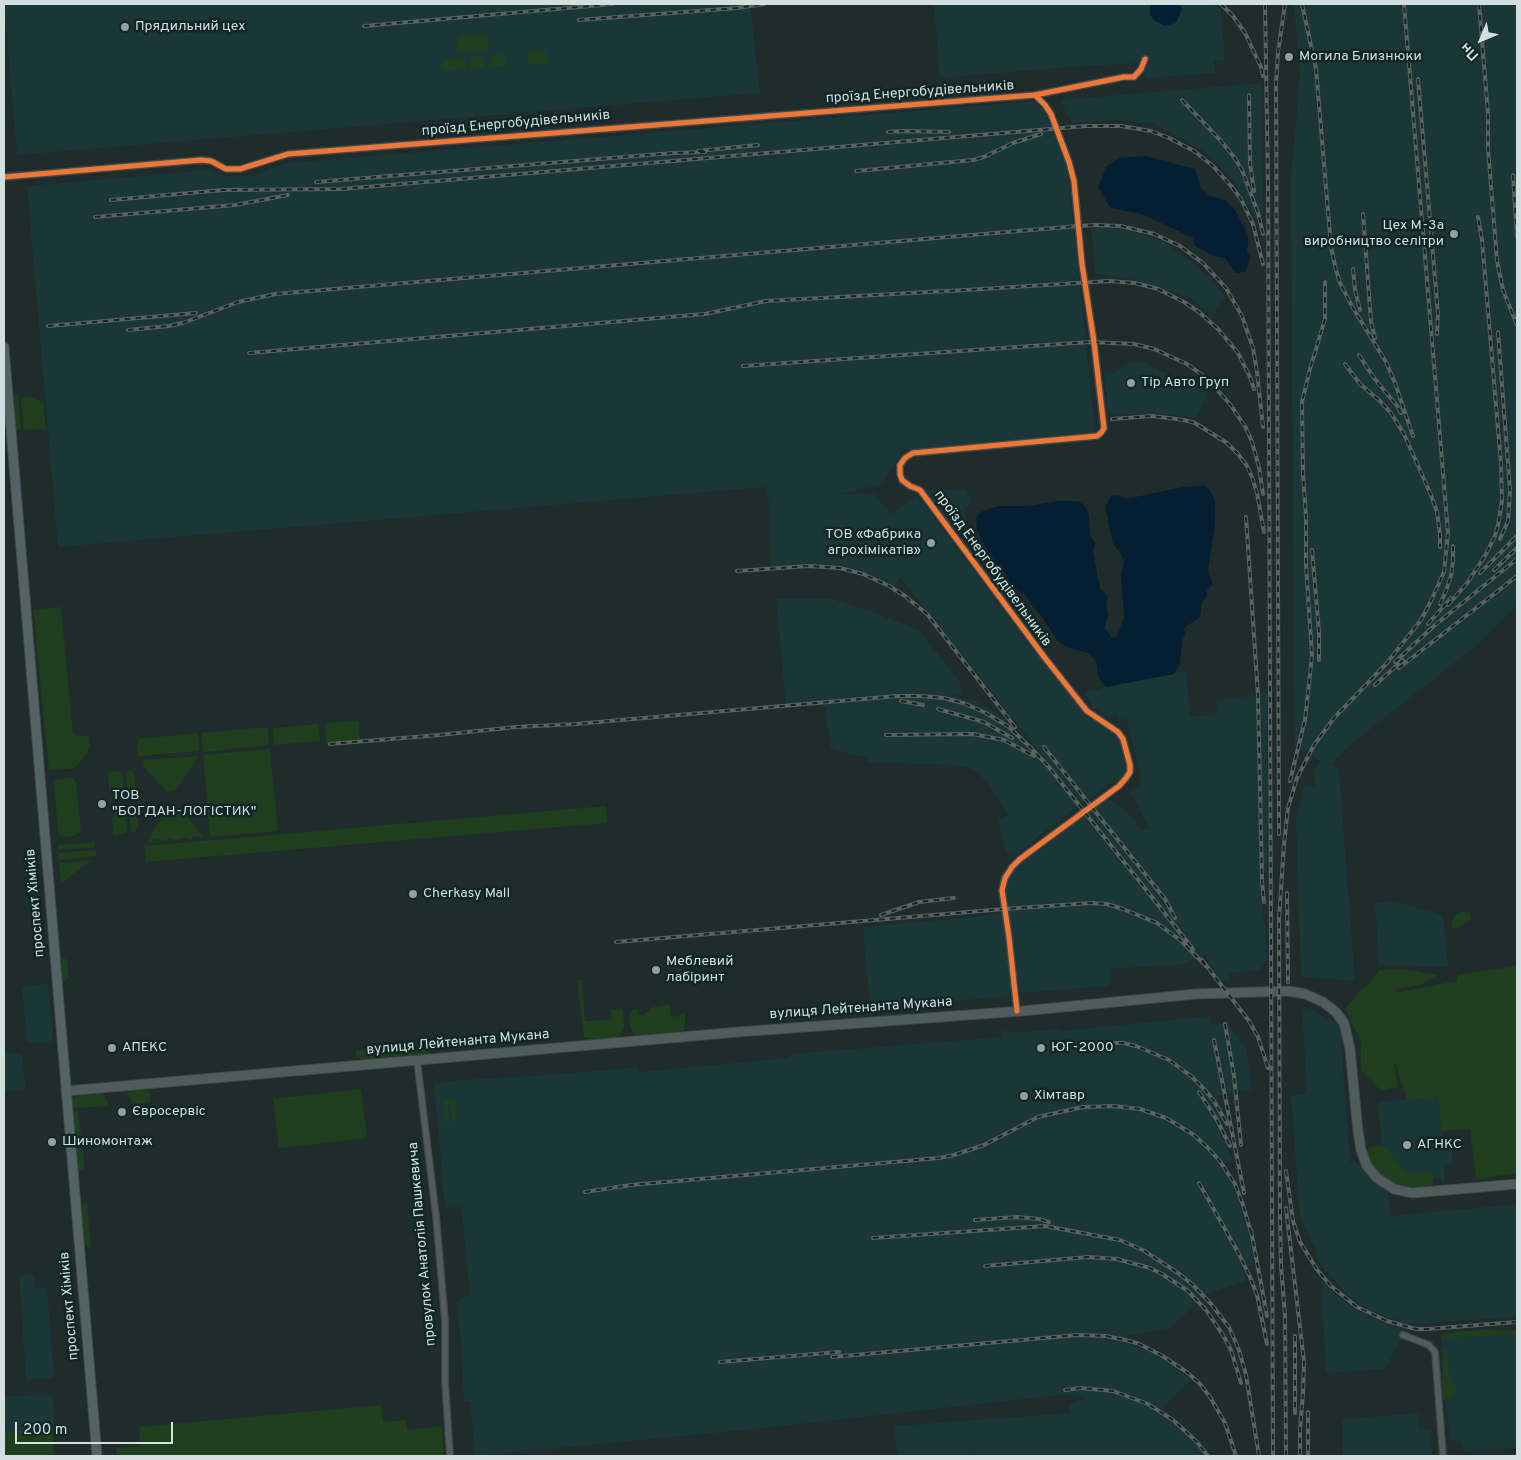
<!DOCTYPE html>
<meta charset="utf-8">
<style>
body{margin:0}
#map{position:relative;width:1521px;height:1460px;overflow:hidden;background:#202c2c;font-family:Overpass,sans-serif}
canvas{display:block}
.frame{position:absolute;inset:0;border:5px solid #d2dfdf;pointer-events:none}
.north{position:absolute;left:1456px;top:15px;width:50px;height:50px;-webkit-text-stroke:4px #112726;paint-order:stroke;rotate:225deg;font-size:14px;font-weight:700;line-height:20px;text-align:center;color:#d2dfdf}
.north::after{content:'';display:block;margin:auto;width:18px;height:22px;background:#d2dfdf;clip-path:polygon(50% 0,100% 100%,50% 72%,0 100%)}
.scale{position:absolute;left:15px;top:1422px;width:158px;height:22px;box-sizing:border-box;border:2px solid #d2dfdf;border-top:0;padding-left:6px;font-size:15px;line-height:18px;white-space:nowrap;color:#d2dfdf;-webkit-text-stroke:4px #112726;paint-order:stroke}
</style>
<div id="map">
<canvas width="1521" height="1460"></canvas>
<div class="frame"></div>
<div class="north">Пн</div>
<div class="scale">200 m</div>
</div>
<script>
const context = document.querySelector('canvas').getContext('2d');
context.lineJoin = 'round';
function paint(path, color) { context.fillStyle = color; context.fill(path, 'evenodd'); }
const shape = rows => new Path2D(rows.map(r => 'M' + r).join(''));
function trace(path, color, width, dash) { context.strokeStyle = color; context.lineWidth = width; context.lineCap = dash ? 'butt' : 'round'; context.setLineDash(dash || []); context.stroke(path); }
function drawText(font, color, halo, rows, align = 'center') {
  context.font = font + ' Overpass,sans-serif'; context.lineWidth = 5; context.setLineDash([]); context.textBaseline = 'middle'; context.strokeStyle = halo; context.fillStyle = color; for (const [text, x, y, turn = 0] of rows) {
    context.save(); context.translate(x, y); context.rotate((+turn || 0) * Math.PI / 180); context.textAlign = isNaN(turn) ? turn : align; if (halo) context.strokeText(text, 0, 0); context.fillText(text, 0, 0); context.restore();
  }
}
const built = shape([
 [4,4,750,4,760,93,17,155],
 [934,4,1213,4,1221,11,1225,60,1214,61,1215,73,1146,78,1140,63,1069,67,940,78],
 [1294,4,1517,4,1517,604,1471,650,1351,744,1331,764,1339,770,1355,981,1301,977,1296,820,1304,786,1316,787,1314,771,1320,760,1307,752,1294,747,1291,177,1300,75],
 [1261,83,1263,217,1255,219,1245,198,1233,181,1211,158,1200,149,1155,124,1119,120,1071,123,1060,100],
 [1033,101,1044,110,1068,171,1095,431,902,451,883,484,841,494,874,494,891,514,917,495,1031,648,1075,698,1087,716,1117,734,1122,742,1127,769,1124,777,1112,782,1089,800,1087,798,1013,857,1006,852,998,820,1008,815,988,783,978,773,969,768,953,765,867,762,867,757,853,755,831,748,824,703,786,705,776,598,831,599,871,611,920,631,960,682,961,695,949,696,976,701,1003,718,1018,732,1047,766,1049,764,900,577,894,588,871,575,857,570,836,566,809,565,771,567,770,509,766,487,58,547,27,186,209,170,226,176,255,175,287,163],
 [1106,227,1138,233,1165,243,1192,262,1215,285,1226,298,1214,313,1210,314,1190,298,1167,290,1130,279,1095,273,1091,228],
 [1128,363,1145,363,1173,376,1194,381,1193,385,1204,392,1207,396,1197,417,1192,418,1169,414,1114,414,1108,411,1104,373,1115,372],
 [950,489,956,491,965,489,973,501,965,508,967,537,961,538,925,490],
 [1186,671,1190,716,1217,715,1216,701,1267,693,1267,872,1259,873,1268,957,1261,970,1229,973,1229,981,1221,981,1205,955,1185,964,1110,969,1111,981,1108,986,1020,993,1005,885,1016,868,1107,798,1128,813,1142,831,1149,828,1130,791,1138,786,1141,777,1127,719,1119,720,1118,715,1103,715,1097,708,1093,708,1085,693,1106,687],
 [1392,901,1443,915,1448,967,1379,965,1375,903],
 [1006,914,1014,996,870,1008,863,927],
 [48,983,53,1044,27,1042,22,987],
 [1309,1008,1340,1026,1350,1162,1355,1162,1371,1179,1388,1191,1390,1216,1517,1204,1517,1317,1413,1324,1406,1323,1379,1314,1356,1302,1341,1288,1321,1264,1317,1259,1316,1250,1300,1218,1291,1096,1307,1094,1302,1009],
 [1210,1016,1211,1025,1227,1023,1246,1048,1252,1090,1216,1096,1225,1115,1215,1122,1233,1159,1220,1166,1232,1184,1248,1230,1255,1266,1242,1266,1246,1281,1208,1293,1170,1328,1127,1336,1126,1343,1153,1353,1191,1379,1158,1412,1185,1432,1207,1456,975,1456,975,1454,944,1456,897,1456,894,1426,1070,1413,1070,1403,1086,1398,1069,1394,754,1429,475,1456,470,1401,464,1401,461,1344,457,1302,470,1294,463,1224,461,1207,445,1208,434,1084,460,1080,535,1076,639,1067,639,1072,789,1058,791,1054,1001,1037,1001,1031,1019,1032,1060,1029,1061,1031],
 [4,1052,22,1055,26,1090,4,1091],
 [1438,1097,1443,1151,1452,1151,1453,1165,1444,1166,1445,1185,1443,1183,1439,1177,1434,1178,1412,1188,1381,1146,1381,1136,1378,1102],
 [34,1274,35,1289,47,1287,54,1378,26,1380,19,1275],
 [1321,1280,1341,1300,1365,1315,1384,1324,1411,1331,1400,1341,1385,1369,1326,1373],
 [1477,1330,1517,1330,1517,1447,1464,1452,1461,1442,1457,1440,1450,1440,1446,1401,1442,1397,1442,1334],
 [52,1395,55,1433,28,1430,4,1432,4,1396],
 [1418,1413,1419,1429,1431,1429,1432,1456,1343,1456,1342,1419]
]);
const green = shape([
 [484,33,487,35,489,39,488,50,461,52,457,51,456,47,459,37],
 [543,50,547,53,548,63,528,64,527,52],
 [505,54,505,66,491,67,490,60,492,56,493,55],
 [473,56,479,56,483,58,486,68,471,69,470,59],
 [464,58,466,60,467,69,445,71,442,69,442,64,446,59],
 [16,394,18,394,21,430,15,431,12,398],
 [30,396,30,398,33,397,37,400,43,401,46,429,24,430,21,397],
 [61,607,73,732,78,736,89,736,90,744,87,754,77,765,71,769,49,770,33,610],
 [359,721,360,742,326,744,325,723],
 [319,724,320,741,274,745,273,728],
 [268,727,269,745,203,752,201,733],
 [198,733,199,751,137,756,138,739],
 [270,749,278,831,210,837,203,755],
 [199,756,175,791,167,792,144,767,143,760],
 [130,770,134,774,136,795,128,795,126,771],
 [122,771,124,796,112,797,111,790,109,790,108,772],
 [67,778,73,778,76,782,81,831,74,836,64,837,59,835,58,831,54,784,56,780],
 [177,806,205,838,200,838,199,836,192,837,192,839,187,839,187,837,173,841,172,839,166,839,165,841,161,841,160,839,152,840,153,843,147,841,168,807],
 [606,806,607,823,146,862,145,846],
 [137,808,139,825,135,831,131,833,129,809],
 [125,809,127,833,113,835,112,817,114,817,113,810],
 [95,842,95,847,58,850,58,845],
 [96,850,96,856,59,860,58,853],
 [90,861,61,883,59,863],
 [1463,911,1470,913,1471,919,1463,925,1455,929,1451,926,1454,916],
 [60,957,63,957,67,960,69,977,64,982,61,981],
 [1517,966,1517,1173,1476,1179,1470,1129,1441,1131,1438,1097,1407,1100,1395,1061,1394,1065,1398,1087,1381,1091,1361,1070,1361,1042,1345,1009,1361,990,1371,982,1379,970,1397,969,1417,971,1438,975,1420,985,1398,988,1394,993,1457,981,1457,975],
 [577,980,582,980,585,1021,612,1020,611,1010,621,1008,623,1010,624,1027,620,1036,616,1038,601,1039,586,1038,584,1036],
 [670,1004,670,1017,679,1016,685,1012,685,1024,683,1031,638,1036,634,1034,630,1028,629,1013,635,1009,638,1009,639,1015,646,1015,646,1012,650,1012,650,1008],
 [466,1042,465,1043,432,1045,430,1051,425,1054,365,1059,361,1059,356,1055,356,1051],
 [361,1089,367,1138,279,1148,273,1099],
 [144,1090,148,1091,150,1095,150,1103,131,1104,131,1099,126,1091],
 [95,1093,102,1093,105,1095,109,1106,72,1108,72,1100,74,1098,78,1096],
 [443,1100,455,1100,456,1121,452,1121,451,1105,448,1105,449,1122,445,1122],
 [72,1111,78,1111,85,1170,77,1170],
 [1379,1145,1386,1148,1405,1172,1410,1173,1429,1172,1433,1174,1433,1184,1429,1188,1418,1190,1396,1186,1380,1175,1372,1166,1366,1152,1369,1148],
 [84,1203,87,1203,91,1247,87,1247,83,1242,80,1209],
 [1477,1330,1517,1330,1517,1334,1442,1338,1442,1334],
 [1443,1348,1447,1348,1450,1383,1456,1383,1456,1394,1446,1401,1442,1397],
 [381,1405,383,1422,406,1420,407,1430,442,1426,444,1456,117,1456,116,1448,140,1446,139,1427],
 [28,1430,29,1435,53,1434,54,1456,4,1456,4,1432]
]);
const water = shape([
 [1150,4,1180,4,1182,9,1176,23,1165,26,1155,21,1150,15],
 [1146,156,1195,169,1201,188,1210,196,1225,200,1235,210,1248,235,1248,246,1247,251,1250,256,1248,266,1245,272,1236,273,1225,258,1214,256,1195,246,1193,238,1142,214,1111,208,1098,188,1106,167,1119,158],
 [1206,486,1211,492,1215,501,1215,523,1208,571,1213,584,1207,590,1207,596,1202,603,1200,617,1184,628,1185,634,1182,640,1180,664,1174,674,1106,687,1099,679,1096,661,1089,653,1066,647,1057,640,1042,617,1032,606,1026,596,1012,586,1001,567,996,563,982,541,977,530,976,518,978,514,985,510,1000,506,1028,506,1058,501,1078,501,1085,506,1089,515,1090,536,1095,543,1093,551,1100,589,1108,596,1106,604,1108,614,1105,628,1112,638,1117,636,1124,618,1121,575,1124,561,1120,552,1113,544,1105,506,1111,496,1118,495,1126,499,1183,487]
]);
const street = shape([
 [4,177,201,160,211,161,226,169,240,169,288,154,1035,95,1124,77,1134,77,1141,69,1145,59],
 [1017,1011,1009,937,1002,890,1005,878,1012,867,1020,859,1119,786,1126,778,1130,772,1130,765,1123,739,1118,732,1087,711,1045,658,920,490,910,486,902,480,900,474,900,465,905,458,913,453,1097,436,1101,433,1104,428,1094,342,1082,264,1074,181,1069,162,1051,114,1045,105,1035,95],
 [417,1060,436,1216,445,1320,445,1381,450,1456],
 [1403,1335,1429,1345,1435,1352,1443,1456]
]);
const secondary = shape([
 [66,1091,738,1032,1022,1011,1196,994,1289,991,1305,994,1323,1002,1336,1012,1344,1023,1350,1049,1358,1131,1361,1150,1367,1166,1377,1178,1394,1189,1412,1193,1517,1184]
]);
const primary = shape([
 [4,347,97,1456]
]);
const rail = shape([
 [1221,4,1233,16,1245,33,1261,67,1263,76],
 [1265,4,1268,183,1273,1456],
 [1302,4,1316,69,1331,247,1336,270,1340,283,1353,308,1386,362,1395,383,1413,436],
 [1479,4,1488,113,1488,148,1497,261,1503,290,1517,325],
 [579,20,737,8,764,4],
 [364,26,613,4],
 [1418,79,1438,314,1437,334],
 [1249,95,1250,164,1254,191],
 [1182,100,1221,141,1234,157,1242,170,1258,213,1263,234],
 [888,132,905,131,949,132],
 [698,151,758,145],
 [856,171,973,160,984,157,1013,143,1041,134],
 [1513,175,1517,237],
 [316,182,673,153,705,152],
 [111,200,223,190,342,189,1086,126,1121,126,1151,131,1169,138,1194,151,1213,166,1231,186,1241,199,1253,224,1263,264],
 [1363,214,1371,322,1375,338],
 [95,217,235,205,288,195],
 [1353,269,1355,290,1360,310],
 [48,326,196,313],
 [128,330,169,326,183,323,238,302,275,294,1078,226,1096,225,1121,226,1154,234,1180,246,1203,263,1226,288,1242,316,1253,348,1257,372,1263,427],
 [1498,332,1510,490,1508,521,1500,539],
 [249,353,705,314,766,301,966,290,1109,281,1135,283,1158,289,1184,302,1199,312,1219,330,1238,353,1250,377,1254,389],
 [1359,355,1374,378,1398,407,1401,413],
 [1345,364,1360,384,1380,401,1391,413,1404,434,1431,495,1437,512,1440,534,1440,547],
 [743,366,1090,342,1134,344,1154,349,1187,364,1205,377,1230,404,1246,428,1252,442,1259,467,1263,494],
 [1112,419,1152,416,1184,420,1195,423,1227,443,1238,454,1247,466,1252,477,1257,493,1264,532],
 [1246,517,1258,695,1262,881,1264,902],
 [1312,550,1319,632,1319,660],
 [1494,570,1517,548],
 [737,571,808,566,840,568,863,574,889,586,905,596,927,614,1015,727],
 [1480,573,1517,536],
 [1440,604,1446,591,1451,575,1453,561,1453,546],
 [1448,605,1468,582,1486,554,1495,536,1498,525,1502,501,1501,464,1482,240,1478,217],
 [1428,624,1451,598],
 [1395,662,1435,625,1517,559],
 [1399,668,1517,576],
 [1375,685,1403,660],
 [901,701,923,705],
 [938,709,984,722,1012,738],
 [886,735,973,734,1004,740,1034,756],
 [330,744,439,735,516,727,575,724,897,696,921,696,944,698,963,703,986,713,1009,727,1030,747,1048,766,1193,949],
 [1044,747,1165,899,1175,918],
 [1290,781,1305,720,1312,656,1306,565,1306,517,1303,474,1302,402,1310,369,1325,319,1325,282],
 [1279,834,1276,84,1278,52,1285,4],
 [1287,893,1288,982],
 [881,915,919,902,954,898],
 [616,942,1004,909,1092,903,1107,904,1123,909,1157,923,1180,940,1206,966],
 [1202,960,1249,1021,1258,1037,1268,1068],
 [1225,1024,1234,1076,1241,1145],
 [1214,1040,1244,1193],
 [1086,1043,1123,1043,1136,1046,1169,1060,1191,1076,1205,1090,1214,1101,1227,1124],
 [1199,1092,1217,1120,1230,1146],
 [1286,1171,1293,1221,1300,1242,1318,1271,1331,1286,1357,1307,1387,1321,1416,1329,1428,1329,1517,1322],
 [1199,1183,1239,1254,1250,1277,1257,1295,1267,1344],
 [585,1192,631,1185,939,1158,954,1155,984,1145,1038,1117,1083,1107,1113,1106,1140,1109,1166,1118,1194,1135,1207,1147,1219,1160,1235,1184,1243,1205,1252,1236],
 [1286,1208,1304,1362,1303,1393,1300,1429,1300,1456],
 [975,1220,1017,1217,1039,1219,1049,1222],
 [1251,1230,1267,1316],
 [873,1238,1045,1226,1120,1240,1143,1250,1178,1273,1193,1285,1212,1305,1229,1327,1239,1350,1246,1375,1259,1456],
 [985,1266,1088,1257,1117,1259,1150,1268,1162,1274,1188,1291,1206,1310,1223,1335,1231,1350,1241,1383],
 [1295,1336,1295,1413],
 [832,1357,1077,1335,1106,1336,1125,1340,1137,1343,1161,1355,1188,1373,1200,1384,1210,1397,1225,1423,1236,1456],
 [720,1362,839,1352],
 [1065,1390,1081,1388,1113,1391,1148,1404,1173,1420,1196,1441,1208,1456],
 [1308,1412,1308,1456],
 [1286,1456,1285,1316,1281,1265,1280,1220,1279,919,1284,844,1288,808,1297,778,1314,745,1334,718,1386,664,1421,620,1430,603,1444,572,1446,552,1448,533,1404,4]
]);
const cycleway = shape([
 [4,177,201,160,211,161,226,169,240,169,288,154,1035,95,1124,77,1134,77,1141,69,1145,59],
 [1017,1011,1009,937,1002,890,1005,878,1012,867,1020,859,1119,786,1126,778,1130,772,1130,765,1123,739,1118,732,1087,711,1045,658,920,490,910,486,902,480,900,474,900,465,905,458,913,453,1097,436,1101,433,1104,428,1094,342,1082,264,1074,181,1069,162,1051,114,1045,105,1035,95]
]);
const markers = [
 [125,27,5,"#94a0a0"],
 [1289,57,5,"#94a0a0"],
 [1454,234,5,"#94a0a0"],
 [1131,383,5,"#94a0a0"],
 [931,543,5,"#94a0a0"],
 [102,804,5,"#94a0a0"],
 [413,894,5,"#94a0a0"],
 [656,970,5,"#94a0a0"],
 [112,1048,5,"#94a0a0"],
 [1041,1048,5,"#94a0a0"],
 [1024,1096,5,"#94a0a0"],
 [122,1112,5,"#94a0a0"],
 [52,1142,5,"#94a0a0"],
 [1407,1145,5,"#94a0a0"]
];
const poiNames = [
 ["Прядильний цех",135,27],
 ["Могила Близнюки",1299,57],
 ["Цех М-3а",1444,226,"right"],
 ["виробництво селітри",1444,242,"right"],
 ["Тір Авто Груп",1141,383],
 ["ТОВ «Фабрика",921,535,"right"],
 ["агрохімікатів»",921,551,"right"],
 ["ТОВ",112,796],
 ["\"БОГДАН-ЛОГІСТИК\"",112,812],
 ["Cherkasy Mall",423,894],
 ["Меблевий",666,962],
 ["лабіринт",666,978],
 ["АПЕКС",122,1048],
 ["ЮГ-2000",1051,1048],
 ["Хімтавр",1034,1096],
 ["Євросервіс",132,1112],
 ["Шиномонтаж",62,1142],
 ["АГНКС",1417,1145]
];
const streetNames = [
 ["проїзд Енергобудівельників",920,93,-4],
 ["проїзд Енергобудівельників",516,124,-5],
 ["проїзд Енергобудівельників",992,569,54],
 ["проспект Хіміків",36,903,-95],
 ["вулиця Лейтенанта Мукана",861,1009,-4],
 ["вулиця Лейтенанта Мукана",458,1043,-5],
 ["провулок Анатолія Пашкевича",423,1244,-95],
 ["проспект Хіміків",70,1306,-95]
];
paint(built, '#1a3636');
paint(green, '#1e3e1d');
paint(water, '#051e31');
trace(street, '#3e4848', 8);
trace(secondary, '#3e4848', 11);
trace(primary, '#3e4848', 11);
trace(street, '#525c5c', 5.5);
trace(secondary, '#505c5c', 9);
trace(primary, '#536265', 9);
trace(rail, '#5a6161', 4);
trace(rail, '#112726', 2, [5.5]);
trace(cycleway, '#f07635', 5);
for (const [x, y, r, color] of markers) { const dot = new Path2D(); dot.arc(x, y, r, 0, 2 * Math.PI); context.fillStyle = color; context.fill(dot); trace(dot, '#112726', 2); }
drawText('14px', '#d2dfdf', '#112726', poiNames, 'left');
drawText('14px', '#d2dfdf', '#112726', streetNames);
</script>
